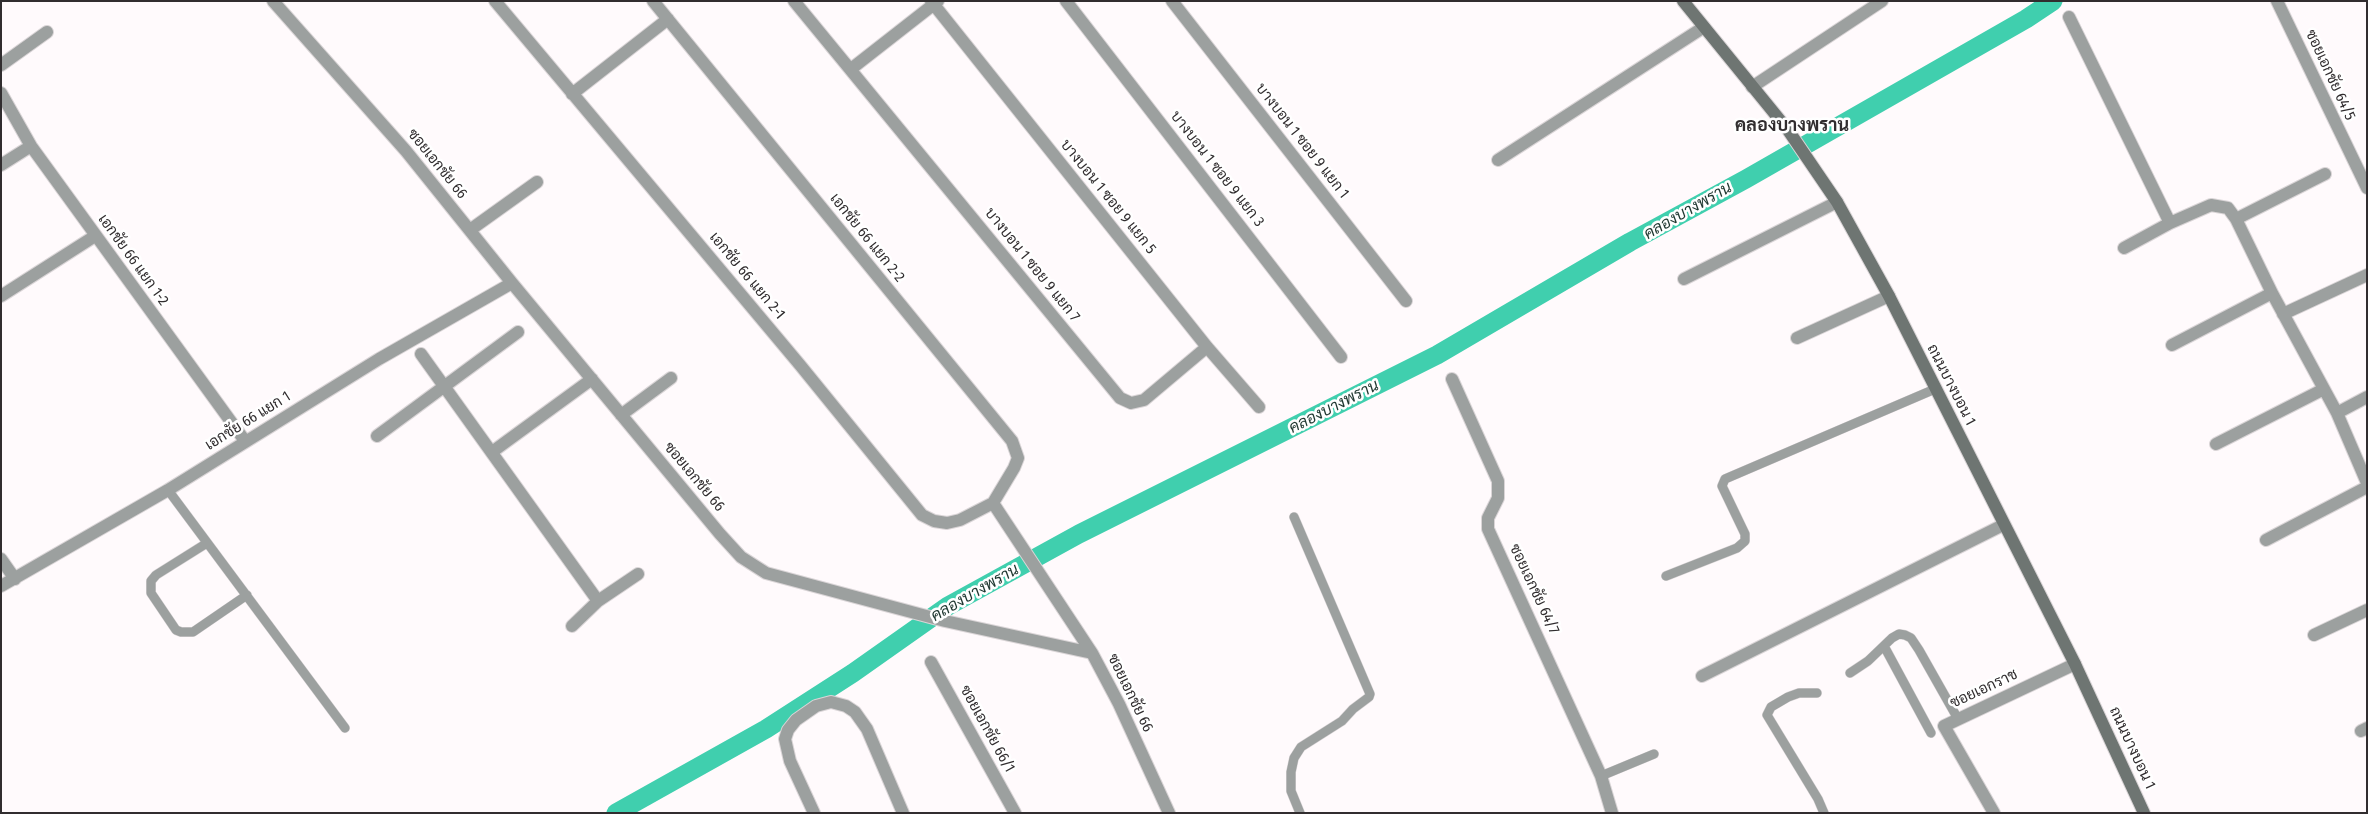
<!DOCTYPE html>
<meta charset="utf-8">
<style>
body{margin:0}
#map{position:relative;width:2368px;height:814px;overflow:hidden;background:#fffafc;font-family:"Fira Sans Condensed",sans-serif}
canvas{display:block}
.frame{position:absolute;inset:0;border:2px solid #312d2f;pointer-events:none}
</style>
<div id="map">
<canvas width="2368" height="814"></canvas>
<div class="frame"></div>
</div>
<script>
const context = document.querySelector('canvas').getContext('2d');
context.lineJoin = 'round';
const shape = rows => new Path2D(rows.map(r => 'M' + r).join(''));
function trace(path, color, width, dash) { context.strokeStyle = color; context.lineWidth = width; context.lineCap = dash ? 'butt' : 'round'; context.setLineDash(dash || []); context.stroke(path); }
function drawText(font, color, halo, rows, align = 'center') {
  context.font = font + ' "Fira Sans Condensed",Sarabun,sans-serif'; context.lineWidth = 5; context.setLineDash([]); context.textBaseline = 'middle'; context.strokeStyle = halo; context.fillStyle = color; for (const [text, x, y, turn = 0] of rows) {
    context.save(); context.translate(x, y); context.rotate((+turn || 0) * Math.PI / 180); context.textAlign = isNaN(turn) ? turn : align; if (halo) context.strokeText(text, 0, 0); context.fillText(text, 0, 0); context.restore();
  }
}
const canal = shape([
 [616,813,766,729,853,673,948,606,1079,534,1437,355,1630,242,1746,179,2026,19,2053,1]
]);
const service = shape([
 [168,490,345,728],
 [1294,517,1370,694,1369,697,1353,709,1342,721,1301,747,1294,758,1291,772,1291,791,1300,813],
 [207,543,156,575,151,581,151,593,176,630,181,632,193,632,247,595],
 [1666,576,1737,548,1745,541,1745,534,1722,486,1725,479,1935,389],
 [1884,646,1931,733],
 [1850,673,1868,661,1892,638,1899,634,1905,635,1911,638,1919,650,1958,719],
 [1817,693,1799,693,1788,697,1771,707,1767,715,1818,799,1824,813],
 [1601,776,1654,754]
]);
const minor = shape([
 [273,1,406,151,512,283,720,534,741,557,766,573,945,621,1092,653,1119,704,1169,813],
 [495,1,800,365,922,515,934,521,947,523,960,520,993,503],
 [653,1,1012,441,1018,458,1014,468,993,503],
 [794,1,1120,398,1131,403,1144,400,1207,347],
 [931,1,1207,347,1259,407],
 [1066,1,1341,357],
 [1172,1,1406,301],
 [2277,1,2367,188],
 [2069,17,2170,223],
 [1,65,47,32],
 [851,69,938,1],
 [1752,87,1882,1],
 [1,93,31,146,245,441],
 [572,94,668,19],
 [1498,160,1704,27],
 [1,165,31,146],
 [2236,219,2272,293,2337,413,2367,483],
 [470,230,537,182],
 [2124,248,2170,223,2211,205,2228,208,2236,219,2325,174],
 [1684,279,1837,202],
 [1,296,95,236],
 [2283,314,2367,275],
 [1797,338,1889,296],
 [2172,345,2272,293],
 [421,354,598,601],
 [1452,379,1498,481,1498,498,1488,518,1488,529,1601,776,1612,813],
 [2337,413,2367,397],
 [621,415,671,378],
 [377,436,518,332],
 [2216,444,2324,389],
 [492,452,592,379],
 [993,503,1092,653],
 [2266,540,2367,487],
 [1,559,15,579],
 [1,586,168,490,379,359,512,283],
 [572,626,598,601,638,574],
 [2314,635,2367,610],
 [931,662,1015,813],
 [1702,676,2003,525],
 [2361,731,2367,728],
 [814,813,790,761,785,739,788,730,796,720,816,706,831,702,846,706,855,712,867,729,903,813],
 [1994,813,1944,726,2075,664]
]);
const secondary = shape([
 [1683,1,1788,130,1837,202,1889,296,2075,664,2144,813]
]);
const streetNames = [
 ["ซอยเอกชัย 64/5",2330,75,65],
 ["บางบอน 1 ซอย 9 แยก 1",1302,141,52],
 ["ซอยเอกชัย 66",437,164,51],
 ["บางบอน 1 ซอย 9 แยก 3",1217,169,52],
 ["บางบอน 1 ซอย 9 แยก 5",1108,197,51],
 ["เอกชัย 66 แยก 2-2",867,238,51],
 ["เอกชัย 66 แยก 1-2",133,260,54],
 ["บางบอน 1 ซอย 9 แยก 7",1032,265,51],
 ["เอกชัย 66 แยก 2-1",747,276,50],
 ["ถนนบางบอน 1",1951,385,63],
 ["เอกชัย 66 แยก 1",248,421,-32],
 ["ซอยเอกชัย 66",694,477,50],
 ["ซอยเอกชัย 64/7",1534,589,65],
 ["ซอยเอกราช",1984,689,-25],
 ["ซอยเอกชัย 66",1130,693,64],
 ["ซอยเอกชัย 66/1",987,729,61],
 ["ถนนบางบอน 1",2132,748,65]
];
const waterNames = [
 ["คลองบางพราน",1688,211,-30],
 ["คลองบางพราน",1334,407,-27],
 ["คลองบางพราน",975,593,-30]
];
const quarterNames = [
 ["คลองบางพราน",1792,126]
];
trace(canal, '#40cfae', 19);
trace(service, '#dad5d7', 10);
trace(minor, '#dad5d7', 14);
trace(secondary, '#dad5d7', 14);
trace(service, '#9ca09f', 9);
trace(minor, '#9ca09f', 12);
trace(secondary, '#6e7572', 12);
drawText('15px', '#312d2f', '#fff', streetNames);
drawText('italic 16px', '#1f3730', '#fff', waterNames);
drawText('bold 18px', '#312d2f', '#fff', quarterNames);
</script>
